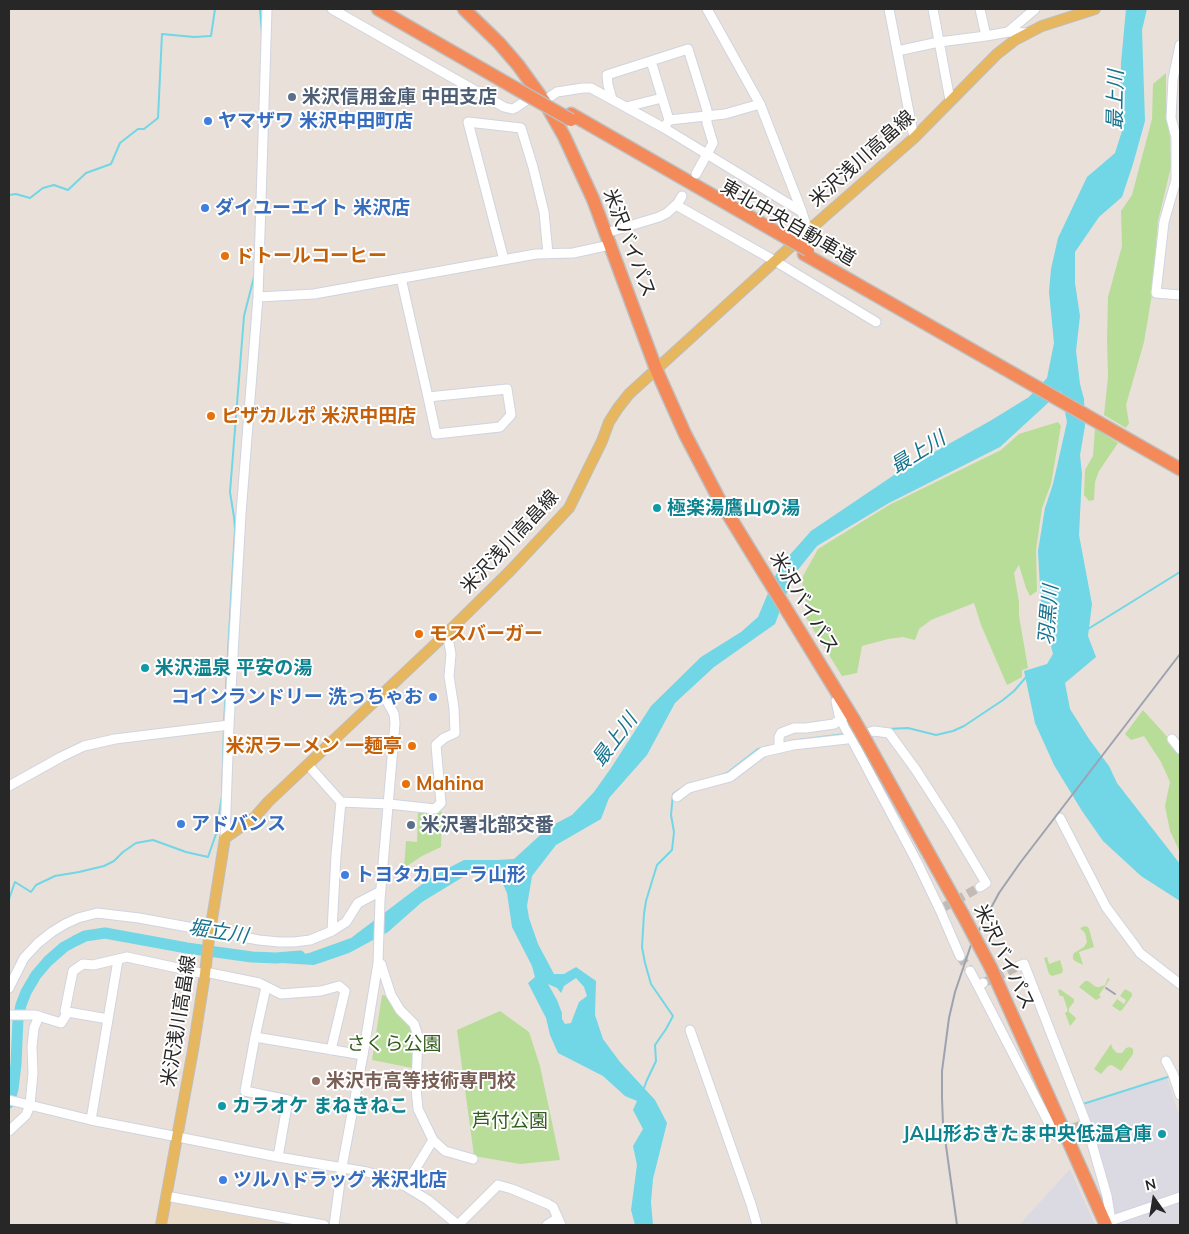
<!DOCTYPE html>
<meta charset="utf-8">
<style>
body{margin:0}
#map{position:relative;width:1189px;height:1234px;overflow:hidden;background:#e9e0d9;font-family:Mulish,sans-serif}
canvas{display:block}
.frame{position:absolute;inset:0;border:10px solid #272727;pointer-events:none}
.north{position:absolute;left:1129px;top:1174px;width:50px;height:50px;-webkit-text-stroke:4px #fff;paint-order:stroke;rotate:347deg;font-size:14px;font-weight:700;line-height:20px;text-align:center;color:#272727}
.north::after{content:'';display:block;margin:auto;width:18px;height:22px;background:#272727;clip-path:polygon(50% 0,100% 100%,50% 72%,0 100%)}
</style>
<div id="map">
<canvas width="1189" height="1234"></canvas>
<div class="frame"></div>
<div class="north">N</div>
</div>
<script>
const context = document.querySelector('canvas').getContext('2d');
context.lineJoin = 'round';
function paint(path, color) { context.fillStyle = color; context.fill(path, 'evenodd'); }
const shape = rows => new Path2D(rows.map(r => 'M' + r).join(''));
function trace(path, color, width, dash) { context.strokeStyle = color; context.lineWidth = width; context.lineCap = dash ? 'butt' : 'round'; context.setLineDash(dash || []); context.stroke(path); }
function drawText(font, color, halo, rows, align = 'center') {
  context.font = font + ' Mulish,"Noto Sans JP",sans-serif'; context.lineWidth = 4; context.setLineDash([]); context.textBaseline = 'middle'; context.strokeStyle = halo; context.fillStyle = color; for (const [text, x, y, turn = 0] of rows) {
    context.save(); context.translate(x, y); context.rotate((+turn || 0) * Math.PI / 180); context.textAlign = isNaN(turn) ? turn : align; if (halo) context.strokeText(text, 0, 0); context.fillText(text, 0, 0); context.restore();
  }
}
const industrial = shape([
 [1167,1078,1180,1118,1180,1195,1115,1217,1084,1105],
 [1070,1169,1095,1225,1019,1225],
 [1180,1201,1180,1225,1120,1225,1119,1221]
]);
const education = shape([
 [175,1201,309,1225,165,1225,168,1205]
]);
const green = shape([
 [1166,73,1166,113,1170,137,1171,167,1158,221,1152,294,1144,342,1126,405,1129,423,1126,428,1104,415,1108,377,1107,340,1108,297,1122,246,1121,211,1132,195,1152,119,1153,84],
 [1058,422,1061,426,1051,484,1042,508,1036,550,1037,591,1030,596,1026,588,1019,565,1014,573,1019,602,1019,616,1028,668,1022,670,1022,677,1007,685,981,625,974,603,931,620,919,629,915,640,903,637,888,639,862,646,857,673,842,676,805,616,809,604,802,597,803,576,818,549,889,505,1001,450,1019,434],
 [1095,428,1118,443,1099,471,1095,482,1094,500,1089,501,1084,495,1085,470,1093,456],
 [1143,710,1180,751,1180,852,1170,831,1165,806,1170,782,1161,762,1144,736,1131,740,1125,734],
 [418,810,442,812,441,847,422,856,404,868,406,841,417,842],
 [1085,926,1088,927,1089,929,1094,947,1079,952,1083,965,1075,961,1073,959,1073,955,1074,953,1084,947,1087,942,1085,933,1080,928],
 [1047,957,1049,964,1060,960,1063,970,1062,973,1052,976,1049,974,1044,958],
 [1108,978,1110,979,1099,995,1101,997,1098,999,1096,1000,1079,987,1085,981,1088,981,1096,987,1099,987,1105,985],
 [1059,989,1061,990,1074,999,1074,1002,1069,1008,1069,1012,1075,1017,1076,1019,1070,1026,1065,1013,1068,1011,1063,996,1060,996,1058,991],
 [1125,989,1132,993,1132,996,1122,1010,1120,1011,1112,1006,1117,999,1124,1004,1126,1000,1120,996],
 [382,995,389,996,395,1012,404,1018,410,1025,413,1045,412,1068,372,1060],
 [500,1011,529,1032,540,1066,560,1160,520,1164,474,1156,457,1030],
 [1111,1044,1113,1049,1117,1053,1122,1053,1126,1048,1130,1047,1133,1049,1133,1054,1121,1071,1112,1065,1108,1066,1101,1074,1094,1069]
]);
const water = shape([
 [1126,9,1147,9,1142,30,1145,121,1133,164,1122,197,1099,217,1075,252,1075,283,1080,316,1076,351,1080,384,1084,399,1085,426,1080,455,1082,474,1079,535,1092,604,1088,636,1096,657,1065,683,1070,709,1089,739,1109,766,1117,783,1180,864,1180,901,1141,876,1103,841,1082,811,1054,765,1035,723,1024,671,1047,664,1053,654,1041,605,1038,551,1045,508,1053,484,1067,422,1061,391,1000,447,889,503,817,546,793,576,775,624,714,667,675,703,647,755,609,798,601,819,556,845,532,876,527,906,529,918,538,944,554,974,564,974,576,967,596,981,595,1015,603,1039,620,1062,655,1100,667,1123,653,1179,651,1202,653,1225,635,1225,631,1210,637,1165,633,1146,643,1129,633,1110,637,1101,625,1096,603,1076,558,1053,550,1035,546,1018,528,983,535,977,532,966,512,927,507,893,499,875,484,872,463,877,422,902,388,932,349,953,314,965,265,962,309,953,351,938,433,876,464,860,497,860,514,859,549,827,572,815,594,792,611,768,651,706,701,657,741,632,758,617,779,567,811,531,900,471,990,421,1029,397,1047,378,1054,343,1049,292,1051,269,1058,238,1087,177,1115,153,1122,131,1120,116,1121,63],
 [576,978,584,987,587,996,579,1002,571,1023,565,1024,562,1019,562,1013,557,1000,548,984,557,988,561,993,564,986]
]);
const stream = shape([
 [260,9,262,33],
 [9,195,16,194,30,198,43,188,54,185,68,190,86,173,111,164,120,143,138,129,144,129,158,118,162,34,194,37,211,36,215,9],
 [1088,629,1180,572],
 [224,723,235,529,234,517,230,492,244,316,255,273],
 [887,729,908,728,936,735,953,731,964,726,1003,700,1014,691,1027,676],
 [790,741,845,734],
 [718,776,727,773,758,749,769,746],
 [9,899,15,882,31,892,36,885,55,876,79,872,104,866,114,861,123,852,136,843,153,840,186,852,208,857,216,834,222,796,224,728],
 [644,1088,647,1080,656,1061,655,1045,666,1029,673,1016,651,984,645,963,642,947,644,914,646,901,657,865,672,850,674,832,671,815,673,794,680,789],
 [1083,1104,1171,1076]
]);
const river = shape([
 [9,1103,13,1089,16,1064,18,1019,21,1005,26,992,36,975,48,961,64,947,75,941,85,936,105,933,187,948,252,957,276,958,300,956]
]);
const minorTunnel = shape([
 [944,907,980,887],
 [960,956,970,971],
 [983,983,1019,966],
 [1059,1134,1086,1123]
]);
const minor = shape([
 [332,9,504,107,512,109,515,108,534,95],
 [707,9,760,104,802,212],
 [889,9,914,138],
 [933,9,950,100],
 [980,9,986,36],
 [1008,32,1035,9],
 [1180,45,1173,79,1171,118,1176,137,1176,180,1164,222,1156,293,1180,295],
 [897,51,939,42,986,36,1008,32,1028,33],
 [651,61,669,120,666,125],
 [612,99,608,85,607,75,688,49,707,110,707,123,713,143,696,174],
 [544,101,557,92,583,88,591,88,664,128,802,212,808,231],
 [626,107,662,98],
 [669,120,725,114,760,104],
 [676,205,775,261,876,322],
 [606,233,659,217,667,213,678,203,682,196],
 [504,260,468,122,521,128,533,167,544,212,548,254],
 [401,278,428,397,436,434,500,427,511,415,507,389,428,397],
 [258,297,314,294,536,254,573,253,610,245],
 [839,715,836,701,840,699],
 [843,724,851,738,855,736],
 [866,733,874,731,889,733,916,770,952,826,986,883,980,887],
 [1172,739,1180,749],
 [779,747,779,737,781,733,794,728,806,728,834,724,849,713],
 [308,765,341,802,389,804,435,809,441,803,436,745,444,738,455,733,454,708,449,676,451,654,447,633],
 [9,786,61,757,84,746,115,739,229,725],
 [677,797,689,788,730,777,763,752,793,745,847,739,851,738,917,862,940,910,960,956],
 [1060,818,1106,907,1135,946,1140,953,1180,984],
 [225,838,229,725,241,514,258,297,267,9],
 [332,931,336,855,341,802],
 [378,963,381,964,391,995,400,1010,414,1024,418,1036,416,1088,418,1109,433,1140,445,1151,473,1159],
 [1019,966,1024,964,1086,1123,1107,1196,1111,1221],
 [970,971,978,986],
 [205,972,259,983,281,994,321,991,339,986,345,991,331,1050],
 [983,983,978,986,1055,1135],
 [266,987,255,1037,245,1091,288,1100,278,1157],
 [9,988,24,958,38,943,52,932,65,924,78,918,97,913,139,918,259,940,279,942,294,942,310,940,332,931,346,922,358,903,381,891],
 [68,1012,65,1011,73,971,83,964,93,965,127,957,205,974],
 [9,1015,35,1015,61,1023,68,1012,108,1019],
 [690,1030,751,1204,757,1225],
 [255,1037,363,1055],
 [1166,1061,1173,1074,1180,1095],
 [9,1100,91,1120,178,1137,278,1157,367,1172,384,1177,405,1186,428,1200,458,1225],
 [91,1120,118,960],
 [9,1131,26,1115,30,1105,33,1073,32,1047,34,1028,39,1016],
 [405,1186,433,1140],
 [166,1196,324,1225],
 [1107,1222,1180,1197],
 [334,1225,342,1167,363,1055,378,963,380,900,395,723,394,714,383,694],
 [458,1225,498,1185,512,1189,548,1204,553,1207,561,1225],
 [547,1225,558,1218]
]);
const major = shape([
 [161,1225,193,1050,205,974,209,938,225,838,255,817,268,802,447,633,510,571,569,508,602,441,609,422,618,408,629,394,808,231,914,138,997,54,1015,40,1042,26,1095,9]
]);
const highway = shape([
 [378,9,515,88],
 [464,9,499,43,518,65,544,101,564,136,593,199,656,369,685,434,720,501,854,720],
 [571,114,785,237],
 [804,254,1180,469],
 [866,741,963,915],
 [991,968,1106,1225]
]);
const rail = shape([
 [1106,988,1115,994],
 [957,1225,943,1124,942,1098,942,1071,949,1018,955,992,971,945,999,893,1020,863,1180,654]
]);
const highwayBridge = shape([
 [515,88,571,120],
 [785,237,808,250],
 [854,720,866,741],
 [963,915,991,968]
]);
const markers = [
 [292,97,5,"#5c6f8a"],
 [208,121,5,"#3f7fe0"],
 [205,208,5,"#3f7fe0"],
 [225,256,5,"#e8710a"],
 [211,416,5,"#e8710a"],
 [657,508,5,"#0f9aa8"],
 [419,634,5,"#e8710a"],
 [145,668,5,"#0f9aa8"],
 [433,697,5,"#3f7fe0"],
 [412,746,5,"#e8710a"],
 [406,784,5,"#e8710a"],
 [181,824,5,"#3f7fe0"],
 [411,825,5,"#5c6f8a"],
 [345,875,5,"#3f7fe0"],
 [316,1081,5,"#8d6e63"],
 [222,1106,5,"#0f9aa8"],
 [1162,1134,5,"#0f9aa8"],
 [223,1180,5,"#3f7fe0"]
];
const serviceNames = [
 ["米沢信用金庫 中田支店",302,97],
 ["米沢署北部交番",421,825]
];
const shopNames = [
 ["ヤマザワ 米沢中田町店",218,121],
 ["ダイユーエイト 米沢店",215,208],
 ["コインランドリー 洗っちゃお",423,697,"right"],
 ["アドバンス",191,824],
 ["トヨタカローラ山形",355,875],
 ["ツルハドラッグ 米沢北店",233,1180]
];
const streetNames = [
 ["米沢浅川高畠線",862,159,-42],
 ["東北中央自動車道",788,223,30],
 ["米沢バイパス",629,243,69],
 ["米沢浅川高畠線",510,542,-47],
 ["米沢バイパス",804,603,59],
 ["米沢バイパス",1004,957,64],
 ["米沢浅川高畠線",179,1021,-81]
];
const foodNames = [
 ["ドトールコーヒー",235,256],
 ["ピザカルポ 米沢中田店",221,416],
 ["モスバーガー",429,634],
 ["米沢ラーメン 一麺亭",402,746,"right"],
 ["Mahina",416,784]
];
const cultureNames = [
 ["極楽湯鷹山の湯",667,508],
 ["米沢温泉 平安の湯",155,668],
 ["カラオケ まねきねこ",232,1106],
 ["JA山形おきたま中央低温倉庫",1152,1134,"right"]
];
const parkNames = [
 ["さくら公園",394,1044],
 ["芦付公園",510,1121]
];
const educationNames = [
 ["米沢市高等技術専門校",326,1081]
];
const waterNames = [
 ["最上川",1116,100,-89],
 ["最上川",918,453,-32],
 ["羽黒川",1049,615,-85],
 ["最上川",615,740,-53],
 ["堀立川",218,932,9]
];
paint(industrial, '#dbdae2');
paint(education, '#eadbc9');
paint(green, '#b8dd98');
paint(water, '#71d6e6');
trace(stream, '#71d6e6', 2);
trace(river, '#71d6e6', 11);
trace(minorTunnel, '#c2bbb5', 9, [9, 4.5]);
trace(minor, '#cfd4e0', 11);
trace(major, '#bebebe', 12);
trace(highway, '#bebebe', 15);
trace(minor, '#fff', 9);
trace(major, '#e7b760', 10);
trace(highway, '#f48959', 12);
trace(rail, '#9da2b1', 2);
trace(highwayBridge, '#bebebe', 15, []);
trace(highwayBridge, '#f48959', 12);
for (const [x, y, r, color] of markers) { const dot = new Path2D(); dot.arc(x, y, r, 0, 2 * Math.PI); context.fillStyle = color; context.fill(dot); trace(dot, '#fff', 2); }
drawText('bold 19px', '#4e5e75', '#fff', serviceNames, 'left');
drawText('bold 19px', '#366cbe', '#fff', shopNames, 'left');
drawText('19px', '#272727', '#fff', streetNames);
drawText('bold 19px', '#c56008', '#fff', foodNames, 'left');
drawText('bold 19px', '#0d838f', '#fff', cultureNames, 'left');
drawText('19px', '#335e1d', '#fff', parkNames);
drawText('bold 19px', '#785e54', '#fff', educationNames, 'left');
drawText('italic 20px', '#15738e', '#fff', waterNames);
</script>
